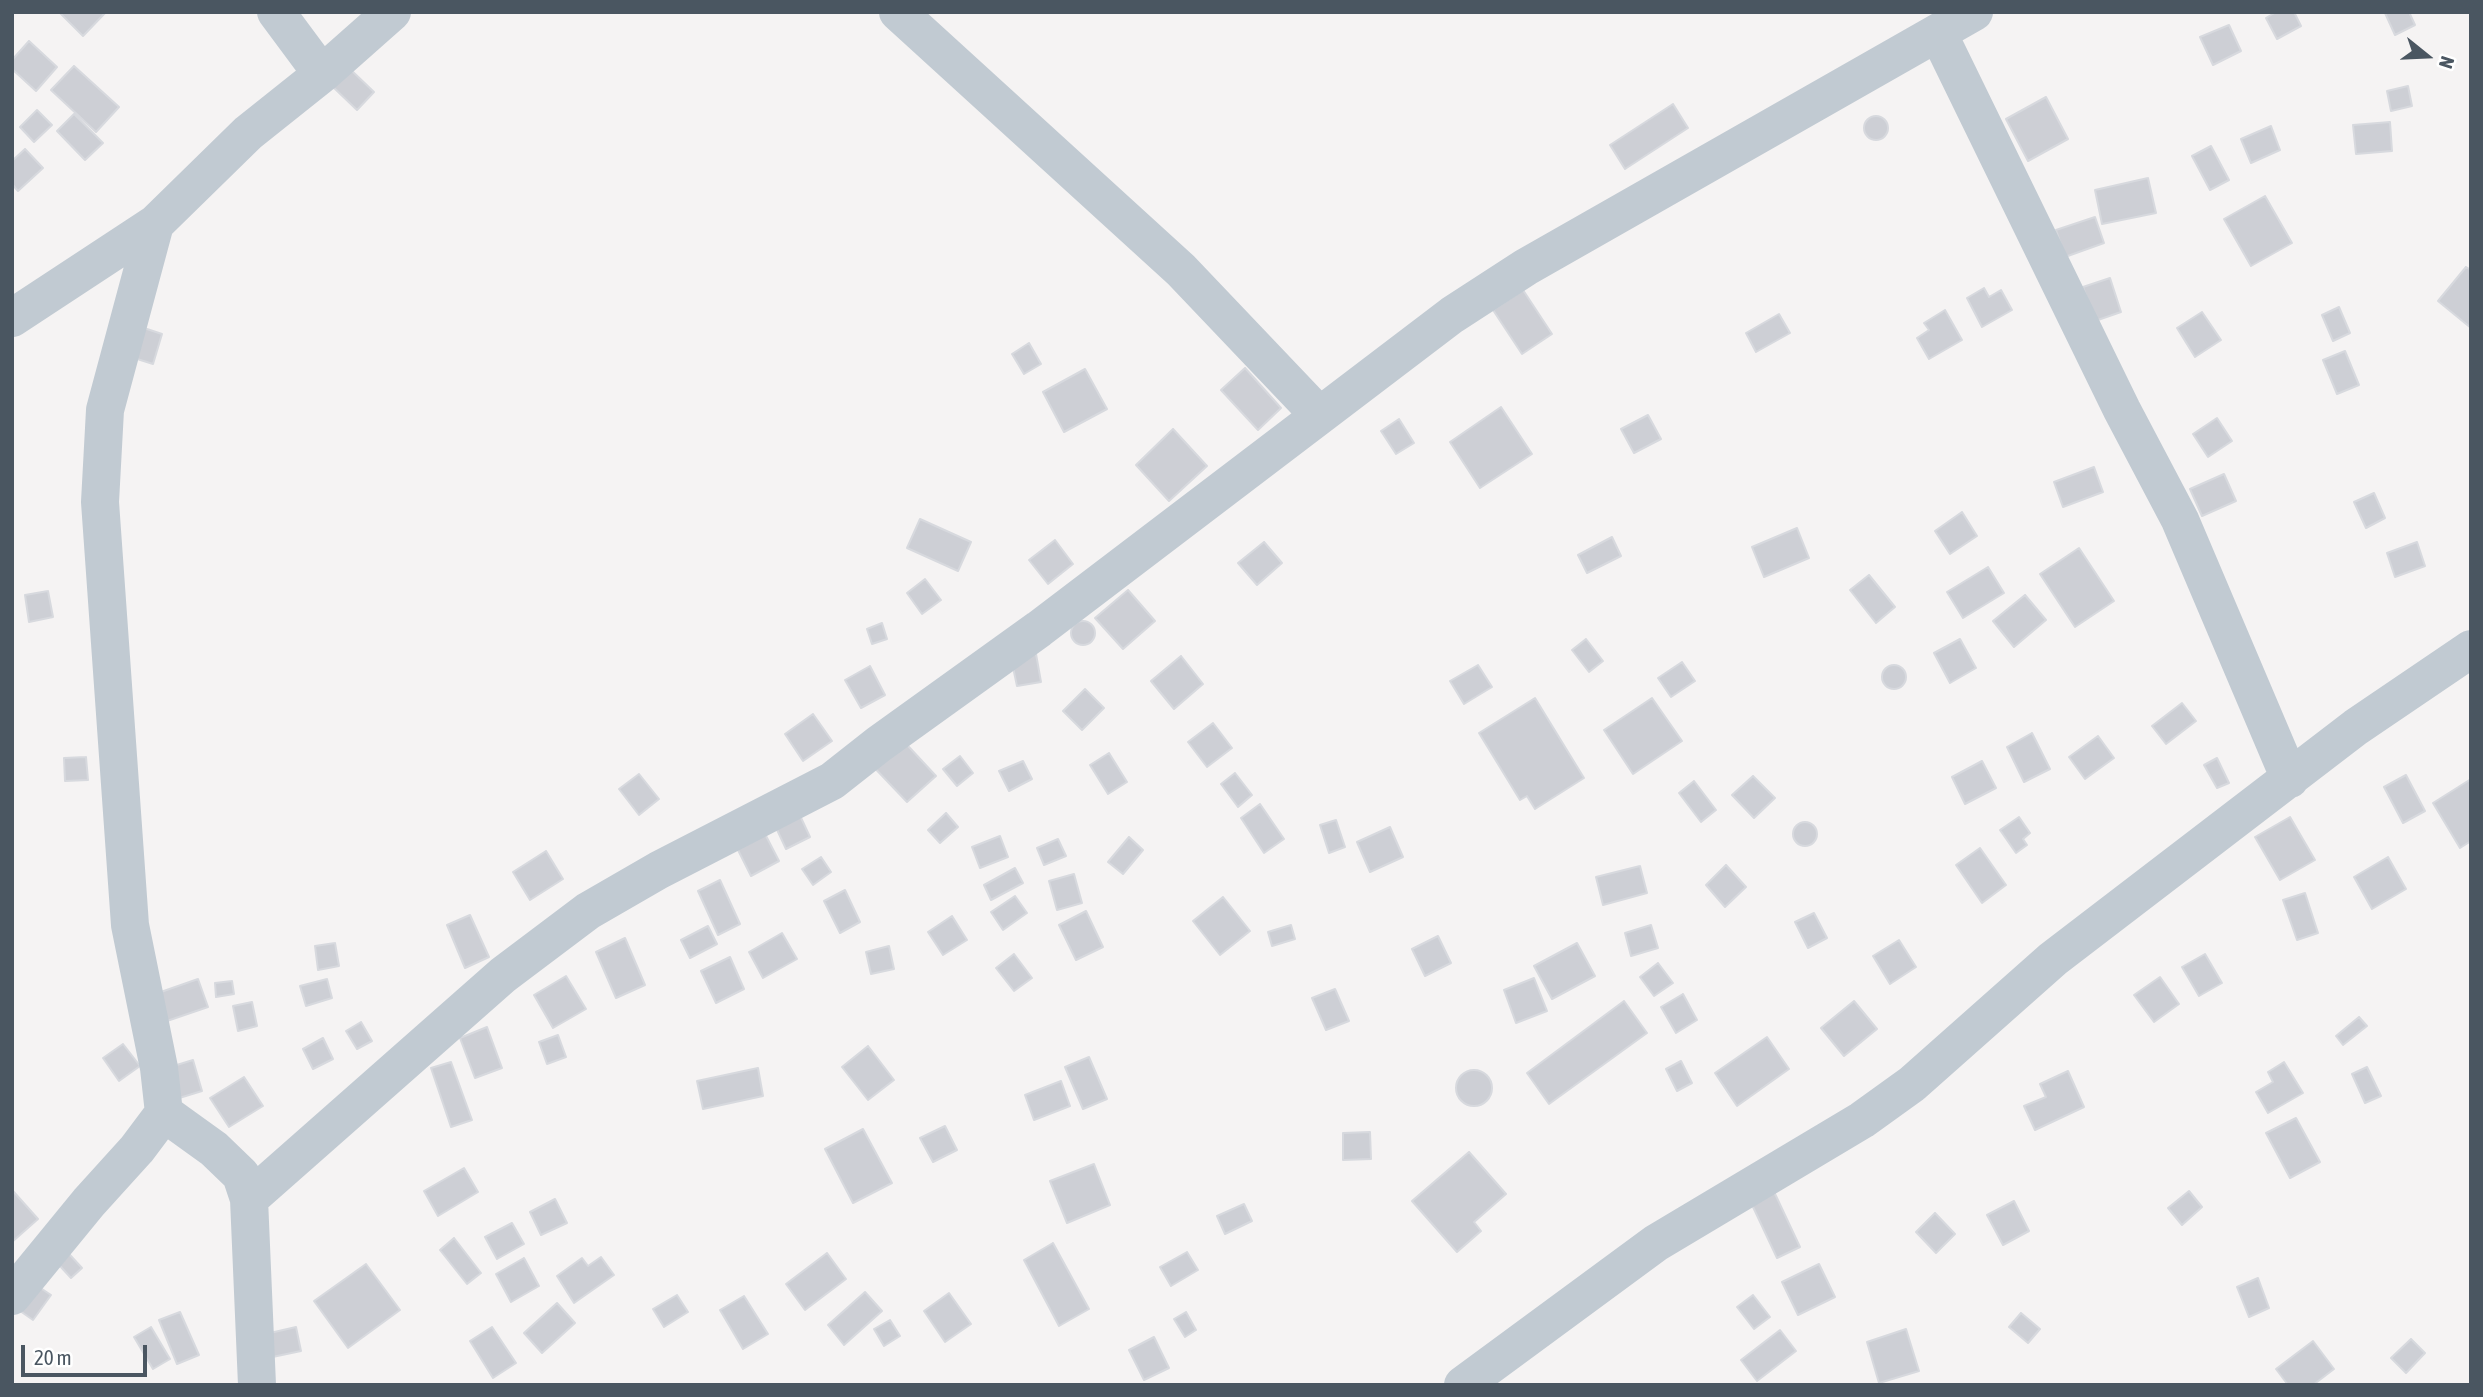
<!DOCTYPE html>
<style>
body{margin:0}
#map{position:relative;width:2483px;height:1397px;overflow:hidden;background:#f5f3f3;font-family:"Asap Condensed",sans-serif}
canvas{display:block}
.frame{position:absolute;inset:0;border:14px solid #4a5661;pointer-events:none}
.north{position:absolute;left:2392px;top:21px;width:70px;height:70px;-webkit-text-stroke:5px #fff;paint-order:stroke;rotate:108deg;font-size:19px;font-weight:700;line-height:28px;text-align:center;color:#4a5661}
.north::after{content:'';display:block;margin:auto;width:24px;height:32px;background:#4a5661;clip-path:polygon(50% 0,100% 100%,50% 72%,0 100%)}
.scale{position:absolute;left:21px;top:1345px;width:126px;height:32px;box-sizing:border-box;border:4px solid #4a5661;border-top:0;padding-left:9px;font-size:21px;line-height:24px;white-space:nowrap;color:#4a5661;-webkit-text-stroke:5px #fff;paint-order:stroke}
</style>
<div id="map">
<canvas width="2483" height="1397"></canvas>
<div class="frame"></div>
<div class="north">N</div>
<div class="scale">20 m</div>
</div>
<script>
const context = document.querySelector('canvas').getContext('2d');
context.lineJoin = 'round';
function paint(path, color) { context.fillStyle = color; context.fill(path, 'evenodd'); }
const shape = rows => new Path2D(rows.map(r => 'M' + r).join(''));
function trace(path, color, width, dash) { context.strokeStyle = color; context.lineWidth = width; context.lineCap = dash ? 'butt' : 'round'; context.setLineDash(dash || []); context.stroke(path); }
const building = shape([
 [59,12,106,12,83,36,59,12],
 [2276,12,2294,12,2301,26,2277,39,2266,18,2276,12],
 [2409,12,2415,25,2395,35,2385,13,2409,12],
 [2229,25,2241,51,2213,65,2200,37,2229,25],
 [29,41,57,67,36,91,12,69,12,60,29,41],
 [74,66,119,107,96,132,51,90,74,66],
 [351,70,374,92,357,110,333,87,351,70],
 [2408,86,2412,106,2391,111,2387,91,2408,86],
 [2046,97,2068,139,2028,161,2006,119,2046,97],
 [1673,104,1688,128,1625,169,1610,145,1673,104],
 [37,110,52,125,34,142,20,127,37,110],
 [74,114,103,143,85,160,57,131,74,114],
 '1864 128a12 12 0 1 1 24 0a12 12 0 1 1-24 0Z',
 [2390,122,2392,151,2356,154,2353,125,2390,122],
 [2271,126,2280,150,2251,163,2241,139,2271,126],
 [2211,146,2229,180,2210,190,2192,156,2211,146],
 [25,149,43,168,18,191,12,184,12,161,25,149],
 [2148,178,2156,213,2102,224,2095,190,2148,178],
 [2265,196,2292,243,2251,266,2224,219,2265,196],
 [2095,217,2104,243,2065,257,2056,230,2095,217],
 [2466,267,2471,270,2471,328,2438,301,2466,267],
 [2110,278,2121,312,2095,321,2083,287,2110,278],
 [1984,288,1989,297,2001,290,2012,310,1982,327,1967,298,1984,288],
 [1523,290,1552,334,1522,354,1493,310,1523,290],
 [2339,307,2350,333,2333,341,2322,315,2339,307],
 [1945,310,1962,340,1929,359,1917,338,1929,330,1924,323,1945,310],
 [2202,312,2221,340,2195,357,2177,328,2202,312],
 [1779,314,1790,333,1756,352,1746,333,1779,314],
 [141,327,162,334,153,364,131,357,141,327],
 [1029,343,1041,364,1024,374,1012,354,1029,343],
 [2345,351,2359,385,2337,394,2323,360,2345,351],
 [1245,368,1281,408,1258,430,1221,390,1245,368],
 [1085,369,1107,409,1064,432,1043,392,1085,369],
 [1501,407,1532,454,1480,488,1450,442,1501,407],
 [1648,415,1661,439,1634,453,1621,429,1648,415],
 [2217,418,2232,441,2208,457,2193,434,2217,418],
 [1399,419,1414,443,1396,454,1381,431,1399,419],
 [1173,429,1207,466,1169,501,1136,465,1173,429],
 [2094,467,2103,492,2063,507,2054,482,2094,467],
 [2224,474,2236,501,2202,516,2190,489,2224,474],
 [2374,493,2385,518,2366,528,2354,502,2374,493],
 [1962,512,1977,536,1950,554,1935,531,1962,512],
 [920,519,971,542,958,571,907,548,920,519],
 [1797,528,1809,558,1764,577,1752,547,1797,528],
 [1612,537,1621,556,1587,573,1578,555,1612,537],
 [1055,540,1073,564,1048,584,1029,560,1055,540],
 [1264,542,1282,563,1257,585,1238,563,1264,542],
 [2417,542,2425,566,2395,577,2387,553,2417,542],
 [2079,548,2114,601,2075,627,2040,574,2079,548],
 [1988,567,2004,593,1963,618,1947,592,1988,567],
 [1869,575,1895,607,1876,623,1850,590,1869,575],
 [925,579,941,600,922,614,907,593,925,579],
 [1128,590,1155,621,1123,649,1095,618,1128,590],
 [48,591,53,617,29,622,25,595,48,591],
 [2025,595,2046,620,2014,647,1993,621,2025,595],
 '1071 633a12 12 0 1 1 24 0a12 12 0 1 1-24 0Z',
 [882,623,887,639,872,644,867,629,882,623],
 [1586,639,1603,661,1589,672,1572,650,1586,639],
 [1960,639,1976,668,1950,683,1934,653,1960,639],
 [1036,654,1041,682,1017,686,1011,658,1036,654],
 [1181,656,1203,684,1174,709,1151,681,1181,656],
 [1682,662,1695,681,1671,697,1658,678,1682,662],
 [1478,665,1492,687,1464,704,1450,681,1478,665],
 '1882 677a12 12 0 1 1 24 0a12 12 0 1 1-24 0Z',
 [870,666,885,695,861,708,845,680,870,666],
 [1085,689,1104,708,1082,730,1063,711,1085,689],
 [1535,698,1584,778,1535,809,1527,796,1520,800,1479,733,1535,698],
 [1652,698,1682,741,1633,774,1604,730,1652,698],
 [2182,703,2196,721,2166,744,2152,726,2182,703],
 [813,714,832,741,803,761,785,734,813,714],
 [1213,723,1232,748,1207,767,1188,742,1213,723],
 [896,733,936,776,907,802,867,760,896,733],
 [2032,733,2050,769,2024,782,2007,747,2032,733],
 [2098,736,2114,758,2085,779,2069,757,2098,736],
 [1109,753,1127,782,1108,794,1090,765,1109,753],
 [960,756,973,773,957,786,943,769,960,756],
 [86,757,88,780,65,781,64,758,86,757],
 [2217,758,2229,783,2217,788,2204,765,2217,758],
 [1023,761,1032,779,1009,791,999,771,1023,761],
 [1982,761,1996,788,1965,804,1952,777,1982,761],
 [1235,773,1252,795,1238,807,1221,784,1235,773],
 [639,774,659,799,639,815,619,789,639,774],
 [2406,775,2425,811,2403,823,2384,787,2406,775],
 [1753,776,1775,798,1754,818,1732,795,1753,776],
 [2471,779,2471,841,2460,848,2433,803,2471,779],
 [1694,781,1716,810,1701,822,1679,793,1694,781],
 [1260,804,1284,839,1264,853,1241,818,1260,804],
 [796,807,810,837,786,849,772,819,796,807],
 [946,813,958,827,940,843,928,830,946,813],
 [2019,817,2030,833,2023,839,2027,845,2016,853,2000,830,2019,817],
 [2290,817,2315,860,2280,880,2255,837,2290,817],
 [1336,820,1345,847,1329,853,1320,825,1336,820],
 '1793 834a12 12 0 1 1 24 0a12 12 0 1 1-24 0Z',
 [1390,827,1403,857,1370,872,1357,842,1390,827],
 [764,832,779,861,751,876,736,846,764,832],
 [1000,836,1008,857,980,868,972,847,1000,836],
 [1129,837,1143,850,1123,874,1108,862,1129,837],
 [1058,839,1066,856,1044,865,1037,848,1058,839],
 [1980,848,2006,885,1982,903,1956,865,1980,848],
 [546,851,563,879,530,900,513,872,546,851],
 [821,857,831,872,813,885,802,869,821,857],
 [2388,857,2406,889,2372,909,2354,877,2388,857],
 [1726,865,1746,887,1725,907,1706,885,1726,865],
 [1640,866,1647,893,1603,905,1596,877,1640,866],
 [1015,868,1023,883,991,900,984,885,1015,868],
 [1074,874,1082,903,1057,910,1049,881,1074,874],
 [720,880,740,924,718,935,698,891,720,880],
 [845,890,860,922,840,933,824,901,845,890],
 [2305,893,2318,933,2297,940,2283,900,2305,893],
 [1015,896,1027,913,1003,930,991,912,1015,896],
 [1223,897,1250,931,1220,955,1193,921,1223,897],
 [1086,911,1103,947,1076,960,1059,925,1086,911],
 [1814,913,1827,938,1808,948,1795,922,1814,913],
 [470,915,489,957,465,968,447,925,470,915],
 [952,916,967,940,943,955,928,932,952,916],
 [1291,925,1295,939,1272,946,1268,932,1291,925],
 [1651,925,1658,948,1631,956,1625,933,1651,925],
 [708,926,717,944,690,958,681,940,708,926],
 [782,933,797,959,763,978,749,952,782,933],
 [1438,936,1451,963,1425,976,1412,949,1438,936],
 [625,938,645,985,616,998,596,952,625,938],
 [1899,940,1916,967,1890,984,1873,956,1899,940],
 [335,943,339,966,318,970,315,946,335,943],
 [1577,943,1595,976,1552,999,1534,966,1577,943],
 [889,946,894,969,871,974,866,952,889,946],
 [1014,954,1032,978,1014,991,996,968,1014,954],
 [2205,954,2222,983,2199,996,2182,967,2205,954],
 [730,957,744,989,716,1003,701,971,730,957],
 [1658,963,1673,983,1654,996,1640,977,1658,963],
 [566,976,586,1009,553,1028,534,995,566,976],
 [2160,977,2179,1004,2154,1022,2134,995,2160,977],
 [1534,978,1547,1011,1516,1023,1504,990,1534,978],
 [198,979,208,1007,167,1021,158,993,198,979],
 [327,979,332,998,306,1006,300,986,327,979],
 [232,981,234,994,216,997,215,983,232,981],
 [1335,989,1349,1021,1326,1030,1312,998,1335,989],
 [1683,994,1697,1020,1676,1033,1661,1007,1683,994],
 [1624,1001,1647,1033,1549,1104,1527,1073,1624,1001],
 [1854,1001,1877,1029,1844,1056,1821,1028,1854,1001],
 [252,1002,257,1026,238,1031,233,1006,252,1002],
 [2359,1017,2367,1026,2343,1045,2336,1036,2359,1017],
 [361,1022,372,1041,357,1049,346,1031,361,1022],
 [487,1027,502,1068,475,1078,460,1038,487,1027],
 [558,1035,566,1057,547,1064,539,1042,558,1035],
 [1767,1037,1789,1069,1737,1106,1715,1073,1767,1037],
 [323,1038,333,1059,313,1069,303,1049,323,1038],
 [123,1044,140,1066,119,1081,103,1058,123,1044],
 [868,1046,894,1080,868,1100,842,1067,868,1046],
 [1089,1057,1107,1099,1083,1109,1065,1067,1089,1057],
 [193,1060,202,1091,176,1099,167,1068,193,1060],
 [1681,1061,1692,1083,1677,1091,1666,1069,1681,1061],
 [451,1062,472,1120,451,1127,431,1068,451,1062],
 [2284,1062,2303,1093,2268,1113,2256,1092,2273,1082,2268,1072,2284,1062],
 [2367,1067,2381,1096,2365,1103,2352,1074,2367,1067],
 [758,1068,763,1096,703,1109,697,1081,758,1068],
 '1456 1088a18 18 0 1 1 36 0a18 18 0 1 1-36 0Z',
 [2068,1071,2084,1107,2035,1130,2024,1106,2046,1097,2040,1084,2068,1071],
 [244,1077,263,1106,229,1127,210,1098,244,1077],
 [1061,1081,1070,1106,1034,1120,1025,1095,1061,1081],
 [2296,1118,2320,1162,2290,1178,2266,1133,2296,1118],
 [945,1126,957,1150,933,1162,920,1138,945,1126],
 [863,1129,892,1183,853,1203,825,1149,863,1129],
 [1370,1132,1371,1159,1343,1160,1343,1133,1370,1132],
 [1469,1152,1506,1194,1474,1222,1481,1231,1457,1252,1412,1201,1469,1152],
 [1094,1164,1110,1205,1067,1223,1050,1181,1094,1164],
 [464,1168,478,1192,438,1216,424,1191,464,1168],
 [1769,1181,1800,1247,1777,1258,1746,1192,1769,1181],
 [13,1191,38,1219,12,1242,12,1192,13,1191],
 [2189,1191,2202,1207,2182,1225,2168,1208,2189,1191],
 [555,1199,567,1223,541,1235,530,1212,555,1199],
 [2014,1201,2029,1231,2003,1245,1987,1215,2014,1201],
 [1244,1204,1252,1221,1225,1234,1217,1216,1244,1204],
 [1935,1213,1955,1234,1936,1253,1916,1232,1935,1213],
 [512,1223,524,1244,497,1259,485,1237,512,1223],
 [454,1238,481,1273,467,1284,440,1250,454,1238],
 [59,1243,82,1268,71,1278,48,1253,59,1243],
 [1053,1243,1089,1309,1059,1326,1024,1260,1053,1243],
 [1187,1252,1198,1270,1171,1286,1160,1267,1187,1252],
 [827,1253,846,1279,805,1310,786,1284,827,1253],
 [601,1257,614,1275,574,1303,557,1276,582,1258,588,1266,601,1257],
 [524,1258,539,1286,511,1302,496,1274,524,1258],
 [366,1264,400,1310,348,1348,314,1301,366,1264],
 [1819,1264,1835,1297,1798,1315,1782,1282,1819,1264],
 [2258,1278,2269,1308,2249,1317,2237,1287,2258,1278],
 [30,1281,51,1295,33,1320,13,1306,30,1281],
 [865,1292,882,1311,844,1345,828,1325,865,1292],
 [949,1293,971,1324,945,1342,924,1311,949,1293],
 [677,1295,688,1312,664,1327,653,1309,677,1295],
 [1753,1295,1770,1317,1754,1329,1737,1307,1753,1295],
 [744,1296,768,1334,743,1349,720,1310,744,1296],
 [557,1303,575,1323,542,1353,524,1333,557,1303],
 [180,1312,199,1355,177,1364,159,1320,180,1312],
 [1186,1312,1196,1330,1185,1337,1174,1319,1186,1312],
 [2021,1313,2040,1329,2028,1343,2009,1327,2021,1313],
 [890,1320,900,1336,884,1346,874,1329,890,1320],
 [151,1327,170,1359,153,1369,134,1337,151,1327],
 [296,1327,301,1351,263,1359,257,1336,296,1327],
 [492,1327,516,1363,493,1378,470,1341,492,1327],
 [1906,1329,1919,1371,1879,1383,1867,1342,1906,1329],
 [1780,1330,1796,1351,1757,1381,1741,1360,1780,1330],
 [1154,1337,1169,1368,1144,1380,1129,1350,1154,1337],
 [2411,1339,2425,1353,2406,1373,2391,1358,2411,1339],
 [2313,1341,2334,1369,2313,1385,2288,1385,2276,1369,2313,1341]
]);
const minor = shape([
 [276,12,322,74],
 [898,12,1181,270,1319,415],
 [1938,33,2122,410,2180,520,2290,779],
 [12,318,155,224],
 [249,1199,503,975,588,911,659,870,832,781,879,744,1039,629,1452,315,1526,267,1974,12],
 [12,1296,89,1202,137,1149,164,1113],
 [257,1385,249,1199,241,1175,214,1149,164,1113,159,1068,130,925,100,502,105,410,155,224,248,133,322,74,392,12],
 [1463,1385,1656,1243,1862,1120,1912,1084,2053,959,2356,727,2471,649]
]);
paint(building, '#cdcfd5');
trace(building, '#d7d9de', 2);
trace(minor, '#c1cad2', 38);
</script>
